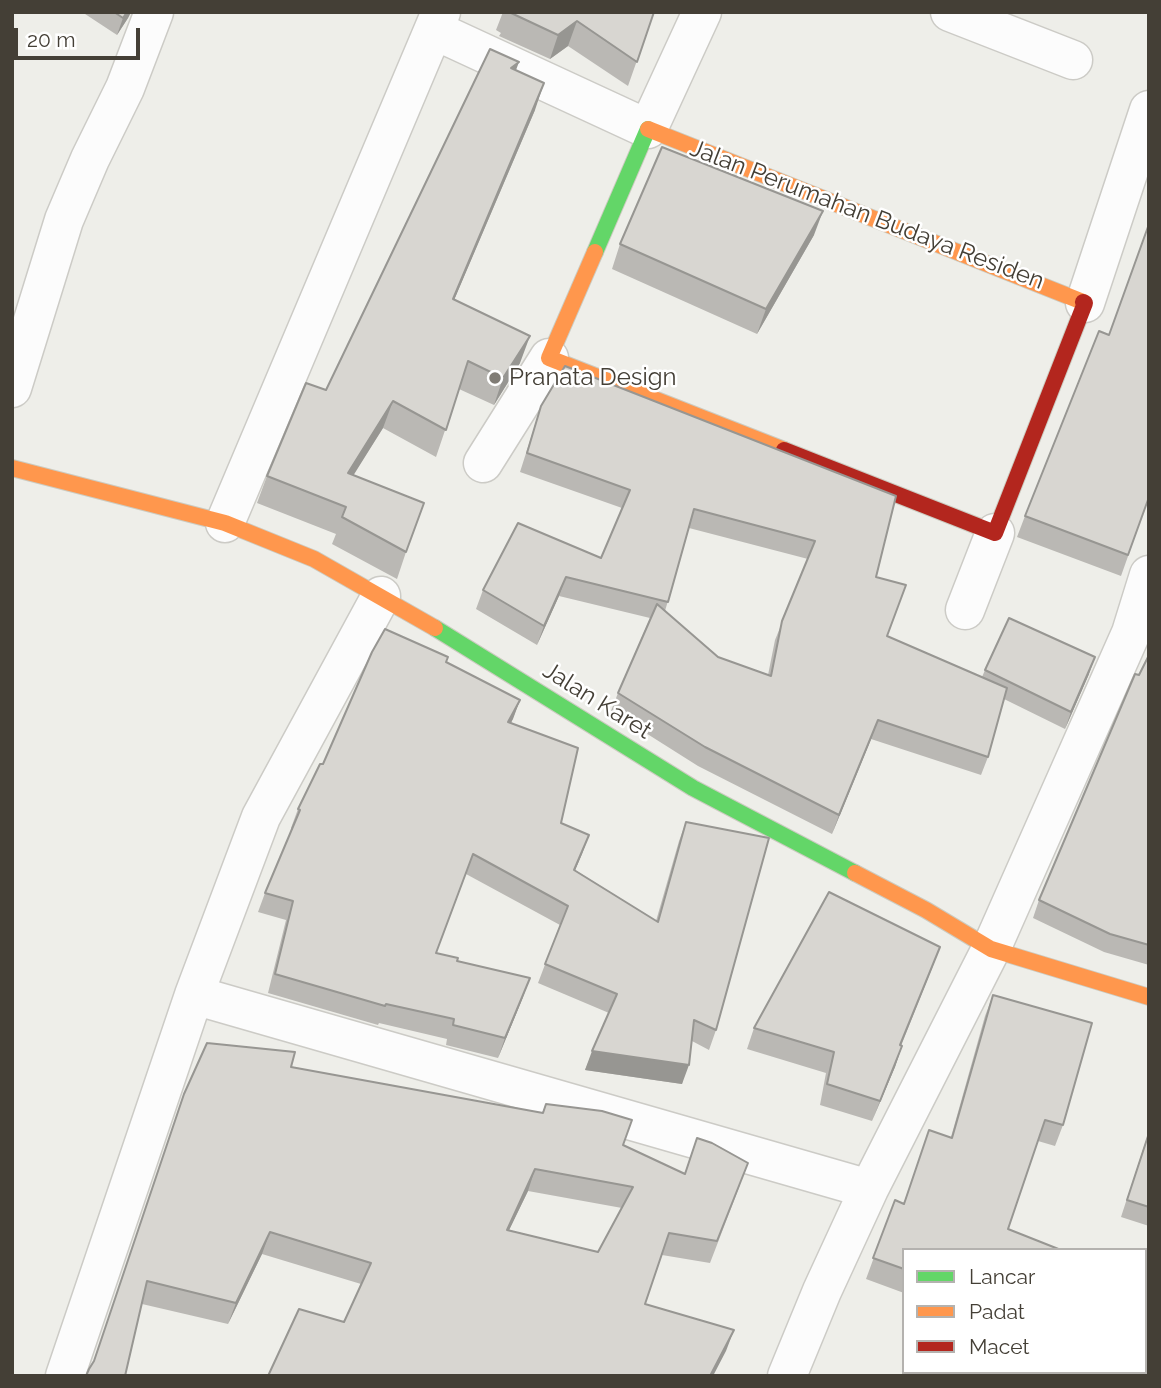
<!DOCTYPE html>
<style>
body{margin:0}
#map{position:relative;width:1161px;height:1388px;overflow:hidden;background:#eeeee9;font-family:Raleway,sans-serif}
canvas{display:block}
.frame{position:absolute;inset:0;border:14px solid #443f36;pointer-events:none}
.legend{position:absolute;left:902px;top:1248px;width:245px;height:126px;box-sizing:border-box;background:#fff;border:2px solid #b4b2af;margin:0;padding:9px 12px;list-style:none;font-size:21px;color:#443f36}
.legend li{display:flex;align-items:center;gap:14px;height:35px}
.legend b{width:35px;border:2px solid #b4b2af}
.scale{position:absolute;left:14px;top:28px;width:126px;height:32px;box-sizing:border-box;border:4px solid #443f36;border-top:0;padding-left:9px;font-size:21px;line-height:24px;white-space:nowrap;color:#443f36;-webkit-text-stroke:5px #fff;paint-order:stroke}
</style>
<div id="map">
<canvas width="1161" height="1388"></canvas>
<div class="frame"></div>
<ul class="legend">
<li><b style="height:9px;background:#63d668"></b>Lancar</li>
<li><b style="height:9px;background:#ff974d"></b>Padat</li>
<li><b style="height:9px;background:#b3261e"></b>Macet</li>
</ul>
<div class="scale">20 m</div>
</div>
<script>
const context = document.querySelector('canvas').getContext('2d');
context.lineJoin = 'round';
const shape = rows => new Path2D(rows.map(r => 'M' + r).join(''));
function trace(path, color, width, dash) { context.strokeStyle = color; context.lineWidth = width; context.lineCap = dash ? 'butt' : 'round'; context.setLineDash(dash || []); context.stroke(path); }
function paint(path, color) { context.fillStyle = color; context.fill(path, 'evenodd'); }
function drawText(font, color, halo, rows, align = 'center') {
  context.font = font + ' Raleway,sans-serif'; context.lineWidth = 5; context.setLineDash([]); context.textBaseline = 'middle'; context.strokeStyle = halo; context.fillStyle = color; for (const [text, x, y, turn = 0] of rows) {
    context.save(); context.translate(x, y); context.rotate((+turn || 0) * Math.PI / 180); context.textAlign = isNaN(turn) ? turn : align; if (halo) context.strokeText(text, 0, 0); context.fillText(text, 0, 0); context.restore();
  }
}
const street = shape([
 [950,12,1073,60],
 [434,30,648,129,702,12],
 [1085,303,1149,110],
 [12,388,64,220,90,159,125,88,154,12],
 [483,463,549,358],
 [225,523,441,12],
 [965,610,995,533],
 [194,995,869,1189],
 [65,1376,194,995,261,817,381,596],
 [787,1376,822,1291,869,1189,991,949,1131,633,1149,575]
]);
const fast = shape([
 [595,252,648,129],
 [435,628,693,788,855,873]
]);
const slow = shape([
 [648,129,1083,302],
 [595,252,549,358,784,450],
 [12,468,225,523,314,559,435,628],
 [855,873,926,910,991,949,1149,997]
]);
const jam = shape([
 [784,450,995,533,1085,303,1083,302]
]);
const wall = shape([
 [82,12,131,12,128,18,117,35],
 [503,12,654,12,628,86,568,46,550,59,499,36,501,33,496,30],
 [516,70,535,110,454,300,520,363,494,405,459,389,436,457,383,428,353,475,406,552,397,579,332,544,336,534,257,503,267,476,326,390],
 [814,235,757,334,612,269,620,244],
 [565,366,876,577,887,636,982,677,985,670,1089,674,1065,729,1004,699,988,757,981,775,871,739,832,834,698,766,611,711,618,693,650,618,559,596,537,645,476,609,483,590,601,558,622,508,520,472,541,406],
 [689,528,808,559,775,640,768,675,718,657,665,611],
 [1149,497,1121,576,1017,537,1025,516],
 [1149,655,1149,965,1104,952,1033,918,1039,900,1139,675],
 [446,662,520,700,511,723,561,823,589,835,575,870,656,921,679,841,686,822,716,1030,709,1050,692,1041,682,1084,585,1070,609,1013,538,983,560,925,466,874,436,953,457,961,523,997,498,1058,446,1045,447,1039,379,1023,378,1025,268,993,286,920,258,912,265,893,292,829,291,828,298,809,323,764],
 [932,968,901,1046,902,1046,895,1067,872,1121,820,1105,826,1073,747,1049,754,1028],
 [993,995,1063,1125,1055,1146,1038,1141,904,1250,904,1293,866,1279,895,1200,903,1203,951,1137,985,1016],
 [291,1067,542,1113,546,1104,623,1145,684,1174,740,1185,710,1263,662,1255,645,1304,726,1351,344,1322,361,1284,262,1254,228,1324,142,1304,89,1369],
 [528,1191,622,1208,598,1252,509,1230],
 [1149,1131,1149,1226,1121,1217],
 [1149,1251,1149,1338,1145,1337,1145,1260]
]);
const shadedWall = shape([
 [127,12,131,12,128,18,117,35,123,18],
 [577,21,568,46,550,59,558,35],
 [519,62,509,89,511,68],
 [544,83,535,110,443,326,453,299],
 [823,211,814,235,757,334,766,309],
 [530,336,520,363,494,405,503,378],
 [393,401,383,428,338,500,348,473],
 [566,577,559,596,537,645,544,626],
 [1095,657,1089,674,1065,729,1071,712],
 [520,700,513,719,501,741,508,722],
 [878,720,871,739,832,834,839,815],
 [589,835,582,854,567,889,574,870],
 [940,947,932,968,892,1066,900,1045],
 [530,978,523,997,498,1058,505,1038],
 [902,1046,895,1067,872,1121],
 [592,1051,689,1065,682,1084,585,1070],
 [535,1169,528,1191,499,1251,507,1230],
 [270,1232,262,1254,228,1324,236,1303],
 [734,1330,726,1351,713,1376,710,1376]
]);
const building = shape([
 [114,12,127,12,123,18,114,12],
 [509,12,654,12,637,62,577,21,558,35,509,12],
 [490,49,519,62,511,68,544,83,453,299,530,336,503,378,468,361,446,430,393,401,348,473,424,503,406,552,342,517,346,507,267,476,306,383,326,390,490,49],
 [662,147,823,211,766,309,620,244,662,147],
 [1149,224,1149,497,1128,555,1025,516,1099,331,1109,335,1149,224],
 [565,366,896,496,876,577,906,585,887,636,1007,688,988,757,878,720,839,815,705,747,618,693,657,604,718,657,771,676,782,621,815,541,694,509,668,602,566,577,544,626,483,590,518,523,601,558,630,490,527,453,541,406,565,366],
 [1009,618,1095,657,1071,712,985,670,1009,618],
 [385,629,448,657,446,662,520,700,508,722,578,748,561,823,589,835,574,870,658,922,686,822,769,838,716,1030,694,1020,689,1065,592,1051,617,994,545,964,568,906,473,854,436,953,458,958,457,961,530,978,505,1038,453,1025,454,1019,386,1004,385,1006,275,974,293,901,265,893,300,810,298,809,320,764,323,764,372,652,385,629],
 [1149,655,1149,945,1110,934,1039,900,1135,674,1139,675,1149,655],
 [829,892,940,947,900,1045,902,1046,880,1101,827,1084,834,1052,754,1028,829,892],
 [993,995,1092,1023,1063,1125,1045,1120,1008,1229,1061,1250,904,1250,904,1269,873,1258,895,1200,904,1204,929,1130,952,1138,993,995],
 [207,1043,295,1052,291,1067,543,1113,546,1104,602,1111,632,1120,623,1145,685,1174,697,1138,712,1143,748,1163,717,1241,669,1233,645,1304,734,1330,710,1376,268,1376,299,1309,344,1322,371,1263,270,1232,236,1303,147,1281,125,1376,86,1376,89,1369,94,1361,184,1094,207,1043],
 [535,1169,633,1187,598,1252,507,1230,535,1169],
 [1149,1133,1149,1207,1127,1200,1149,1133],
 [1149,1251,1149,1319,1145,1318,1145,1260,1149,1251],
 [972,1372,1074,1372,1073,1376,970,1376,972,1372]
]);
const markers = [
 [495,378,7,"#807c75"]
];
const streetNames = [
 ["Jalan Perumahan Budaya Residen",867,215,21],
 ["Jalan Karet",597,701,32]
];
const poiNames = [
 ["Pranata Design",509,378]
];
trace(street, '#cccbc6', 41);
trace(fast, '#cccbc0', 18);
trace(slow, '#cccbc0', 18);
trace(jam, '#cccbc0', 18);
trace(street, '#fcfcfc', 38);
trace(fast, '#63d668', 16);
trace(slow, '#ff974d', 16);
trace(jam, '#b3261e', 16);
paint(wall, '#bab8b4');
paint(shadedWall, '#979692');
paint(building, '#d8d6d1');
trace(building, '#979692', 2);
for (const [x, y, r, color] of markers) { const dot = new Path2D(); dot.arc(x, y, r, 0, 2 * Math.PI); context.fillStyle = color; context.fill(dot); trace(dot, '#fff', 2.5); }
drawText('24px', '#443f36', '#fff', streetNames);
drawText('24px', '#443f36', '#fff', poiNames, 'left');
</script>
